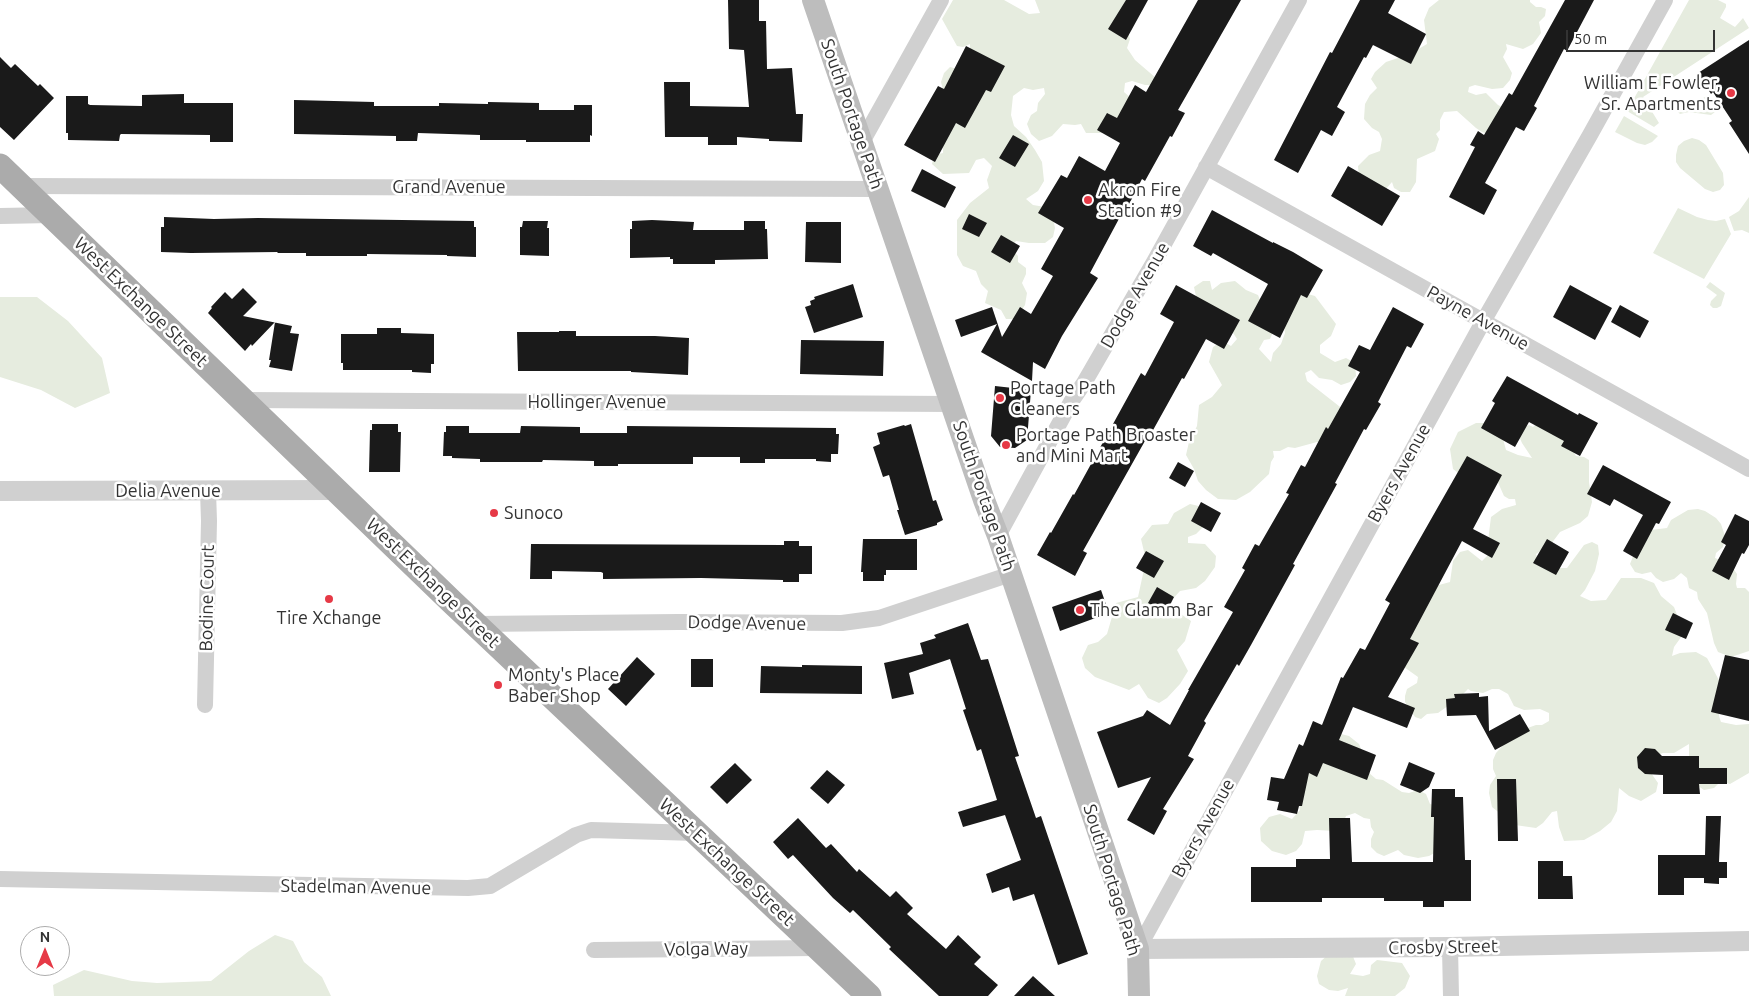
<!DOCTYPE html>
<style>
body{margin:0}
#map{position:relative;width:1749px;height:996px;overflow:hidden;background:#fff;font-family:Ubuntu,sans-serif}
canvas{display:block}
.north{position:absolute;left:20px;top:926px;width:50px;height:50px;box-sizing:border-box;background:#fff;border:1px solid #adadad;border-radius:50%;rotate:0deg;font-size:14px;font-weight:700;line-height:20px;text-align:center;color:#333}
.north::after{content:'';display:block;margin:auto;width:18px;height:22px;background:#e63946;clip-path:polygon(50% 0,100% 100%,50% 72%,0 100%)}
.scale{position:absolute;left:1566px;top:30px;width:149px;height:22px;box-sizing:border-box;border:2px solid #333;border-top:0;padding-left:6px;font-size:15px;line-height:18px;white-space:nowrap;color:#333;-webkit-text-stroke:4px #fff;paint-order:stroke}
</style>
<div id="map">
<canvas width="1749" height="996"></canvas>
<div class="north">N</div>
<div class="scale">50 m</div>
</div>
<script>
const context = document.querySelector('canvas').getContext('2d');
context.lineJoin = 'round';
function paint(path, color) { context.fillStyle = color; context.fill(path, 'evenodd'); }
const shape = rows => new Path2D(rows.map(r => 'M' + r).join(''));
function trace(path, color, width, dash) { context.strokeStyle = color; context.lineWidth = width; context.lineCap = dash ? 'butt' : 'round'; context.setLineDash(dash || []); context.stroke(path); }
function drawText(font, color, halo, rows, align = 'center') {
  context.font = font + ' Ubuntu,sans-serif'; context.lineWidth = 5; context.setLineDash([]); context.textBaseline = 'middle'; context.strokeStyle = halo; context.fillStyle = color; for (const [text, x, y, turn = 0] of rows) {
    context.save(); context.translate(x, y); context.rotate((+turn || 0) * Math.PI / 180); context.textAlign = isNaN(turn) ? turn : align; if (halo) context.strokeText(text, 0, 0); context.fillText(text, 0, 0); context.restore();
  }
}
const green = shape([
 [953,0,1004,0,1029,14,1040,13,1035,0,1138,0,1127,29,1130,39,1127,48,1135,60,1156,78,1154,85,1145,85,1132,81,1125,83,1124,92,1132,99,1135,107,1107,128,1103,133,1086,133,1081,124,1075,125,1063,124,1052,136,1039,141,1031,134,1027,124,1031,115,1037,111,1038,103,1045,94,1044,88,1033,90,1024,88,1013,96,1011,115,1014,126,1026,137,1035,150,1042,162,1044,181,1038,191,1026,199,1033,205,1045,207,1053,218,1055,228,1053,237,1045,243,1029,243,1016,241,1011,248,1018,256,1018,262,1026,268,1026,274,1022,283,1027,293,1025,305,1016,319,1006,319,1001,310,985,303,988,291,981,284,976,271,963,266,957,255,957,220,970,203,989,188,987,180,992,166,984,158,976,160,969,173,943,174,932,164,934,155,943,153,944,94,941,82,944,73,950,67,961,70,970,55,970,44,963,47,957,46,942,19],
 [1439,0,1530,0,1530,2,1536,7,1541,7,1546,9,1545,16,1539,22,1541,33,1533,44,1523,49,1506,44,1507,49,1503,57,1512,73,1510,80,1503,88,1492,89,1475,85,1469,87,1468,92,1476,95,1486,93,1498,105,1506,109,1489,134,1482,132,1476,128,1457,111,1444,112,1440,120,1440,130,1436,134,1439,139,1435,151,1417,159,1416,182,1410,192,1401,192,1394,188,1392,182,1385,190,1359,179,1358,166,1369,155,1380,151,1382,139,1379,132,1372,128,1364,119,1365,104,1370,95,1377,88,1371,79,1375,72,1386,62,1410,54,1427,44,1424,20,1429,8],
 [1689,0,1718,0,1726,4,1726,7,1720,18,1735,27,1743,18,1749,28,1643,97,1659,123,1654,127,1627,111],
 [1705,97,1715,112,1711,115,1689,112,1680,114,1678,112],
 [1624,116,1658,136,1652,142,1645,145,1637,143,1615,132],
 [1692,138,1699,140,1706,145,1723,173,1724,185,1720,190,1713,192,1705,189,1680,168,1676,162,1676,155,1678,146,1684,141],
 [1749,197,1749,233,1742,230,1734,231,1729,217,1739,211],
 [1678,208,1697,217,1708,220,1716,221,1725,219,1731,234,1704,279,1653,253],
 [1203,281,1210,281,1212,290,1221,283,1235,281,1246,290,1258,295,1273,332,1270,339,1264,340,1259,349,1271,362,1273,353,1281,344,1285,333,1282,311,1304,293,1315,296,1336,324,1331,336,1320,345,1320,353,1335,362,1346,358,1355,363,1356,376,1350,382,1341,385,1332,380,1319,378,1311,370,1305,373,1307,381,1344,410,1324,443,1317,442,1295,448,1288,447,1280,451,1273,451,1274,457,1271,462,1269,474,1250,492,1236,500,1218,499,1206,490,1198,481,1194,469,1186,455,1189,442,1197,426,1199,405,1212,397,1222,385,1209,362,1213,347,1222,341,1231,346,1237,339,1228,325,1197,301,1194,287],
 [1710,282,1725,293,1721,306,1717,308,1713,308,1710,305,1711,301,1717,295,1706,287],
 [0,297,37,297,68,321,102,358,110,393,75,408,41,390,0,377],
 [1551,415,1576,456,1584,457,1589,460,1589,482,1592,502,1588,516,1580,523,1560,532,1551,544,1536,554,1538,561,1554,568,1567,568,1584,545,1592,542,1598,545,1599,554,1595,571,1585,590,1580,596,1591,601,1606,600,1621,578,1641,578,1654,583,1661,596,1674,607,1684,633,1674,647,1672,656,1680,653,1696,652,1707,658,1721,684,1719,716,1721,722,1736,725,1749,724,1749,773,1730,784,1721,781,1714,788,1704,790,1691,781,1689,764,1689,744,1674,753,1663,753,1646,759,1649,770,1658,783,1656,792,1641,801,1629,796,1619,788,1617,811,1611,822,1600,831,1584,840,1564,841,1559,827,1557,811,1552,812,1543,823,1536,828,1515,825,1492,807,1489,793,1490,785,1496,776,1493,769,1493,760,1496,753,1508,740,1522,730,1536,725,1542,725,1549,721,1549,713,1540,709,1524,710,1514,706,1508,694,1499,689,1492,689,1483,693,1471,691,1468,689,1459,698,1438,713,1427,714,1421,719,1415,717,1405,702,1405,696,1407,689,1417,683,1418,677,1397,662,1428,588,1450,582,1453,561,1460,552,1468,550,1482,561,1491,552,1488,541,1491,517,1502,509,1516,505,1515,499,1509,499,1504,496,1496,478,1462,476,1453,469,1450,449,1458,432,1476,423,1486,423,1502,435,1506,450,1518,455,1532,458,1522,443,1518,434,1522,428,1529,425,1533,427,1541,419],
 [1190,504,1203,507,1207,523,1196,534,1188,537,1188,543,1205,544,1216,556,1215,567,1205,581,1196,588,1180,591,1170,602,1173,611,1181,614,1191,621,1185,641,1177,650,1188,671,1180,684,1167,698,1159,703,1148,698,1139,684,1129,690,1095,677,1085,668,1082,658,1088,645,1098,642,1107,634,1116,603,1138,597,1146,560,1141,539,1152,525,1168,524,1174,513],
 [1698,509,1705,511,1716,518,1721,524,1725,536,1723,547,1716,553,1715,558,1730,564,1737,574,1736,584,1737,588,1745,588,1749,592,1749,651,1731,657,1718,652,1714,643,1707,613,1698,599,1697,592,1689,588,1687,578,1681,573,1674,579,1663,582,1656,578,1651,572,1642,574,1635,572,1630,564,1634,554,1651,530,1667,528,1671,520,1688,510],
 [1333,732,1349,736,1359,744,1366,761,1368,772,1376,779,1383,780,1402,792,1409,793,1418,790,1426,794,1430,804,1438,806,1438,851,1429,856,1418,858,1404,855,1398,850,1384,856,1377,853,1371,847,1371,839,1374,832,1371,827,1370,819,1364,818,1355,813,1346,816,1344,821,1335,831,1317,830,1305,831,1302,844,1296,851,1286,855,1272,851,1261,841,1260,828,1269,817,1280,814,1292,819,1300,810,1298,795,1301,785],
 [275,935,293,941,304,962,322,977,331,996,54,996,53,985,84,970,132,981,157,983,211,981,249,951],
 [1331,952,1352,954,1356,964,1350,974,1363,976,1370,974,1371,965,1377,960,1402,963,1410,976,1405,988,1395,996,1345,996,1348,988,1338,991,1329,990,1319,984,1317,976,1321,961]
]);
const building = shape([
 [728,0,759,0,759,21,766,21,767,69,792,68,796,114,803,114,802,142,769,141,769,139,737,137,737,145,708,145,708,137,665,137,664,82,690,82,690,106,749,107,744,50,729,49],
 [1126,0,1148,0,1126,40,1108,29],
 [1198,0,1241,0,1178,110,1185,113,1172,137,1170,136,1145,181,1142,179,1123,216,1121,215,1090,273,1098,278,1062,336,1045,369,1033,362,1032,381,981,352,997,324,961,337,955,320,992,307,1002,337,1020,307,1031,314,1053,276,1041,269,1064,228,1038,213,1061,175,1067,178,1079,156,1105,171,1120,143,1097,130,1107,113,1117,118,1135,85,1146,92],
 [1360,0,1395,0,1388,13,1426,34,1411,64,1373,45,1366,58,1364,57,1337,107,1345,112,1332,136,1321,130,1298,173,1274,160,1330,52,1332,53],
 [1565,0,1594,0,1567,51,1564,49,1534,106,1537,108,1524,131,1516,127,1485,183,1497,190,1484,215,1449,197,1475,147,1470,145,1478,131,1484,135,1509,93,1512,95],
 [1749,40,1749,154,1729,123,1732,121,1713,92,1711,94,1698,73],
 [966,46,1005,66,991,92,986,90,965,128,956,123,935,162,904,145,938,86,944,89],
 [0,57,11,68,15,64,38,86,40,84,54,98,14,140,0,127],
 [184,94,184,103,233,103,233,142,210,142,210,135,121,134,120,135,119,141,68,140,68,133,66,133,66,96,88,96,88,104,90,105,142,106,142,95],
 [294,100,374,102,374,106,439,106,439,103,488,104,488,102,539,103,539,110,574,110,574,105,592,105,592,136,590,135,590,142,526,142,526,140,480,140,480,135,418,133,417,141,396,141,396,136,294,134],
 [1013,135,1029,144,1015,167,999,158],
 [1348,166,1400,196,1382,226,1331,196],
 [922,169,956,187,945,208,911,191],
 [1212,210,1273,243,1273,242,1293,252,1323,270,1307,298,1301,295,1280,338,1248,321,1268,284,1213,253,1211,256,1193,246],
 [969,214,987,223,979,237,962,229],
 [164,217,214,219,258,218,474,221,474,227,476,227,476,257,447,256,447,255,367,254,367,256,306,256,306,253,277,253,278,252,191,253,161,252,161,227,164,227],
 [652,220,694,222,693,230,744,230,744,221,765,221,765,229,767,229,768,259,715,260,715,264,673,264,673,259,670,259,670,257,630,258,630,229,632,229,632,221],
 [523,221,548,221,547,228,549,228,549,256,520,255,520,227,522,227],
 [806,222,841,222,841,263,805,262],
 [1001,235,1020,246,1010,263,991,252],
 [853,284,863,317,814,333,805,307,811,305,810,301,815,299,814,297],
 [1176,285,1240,320,1224,349,1206,339,1184,379,1182,378,1152,432,1150,432,1083,551,1087,553,1075,576,1037,555,1050,532,1051,533,1073,494,1074,495,1141,373,1145,376,1174,322,1160,314],
 [1570,285,1612,308,1595,340,1553,317],
 [243,288,257,302,243,316,292,326,290,333,299,334,292,371,269,367,271,360,269,360,275,322,252,346,251,344,245,351,208,313,212,308,211,307,225,292,232,299],
 [1620,305,1649,321,1640,338,1611,322],
 [1393,307,1424,324,1411,348,1407,346,1378,402,1381,404,1366,430,1364,429,1335,483,1337,484,1293,564,1295,565,1251,645,1239,666,1237,664,1204,721,1206,723,1188,756,1194,759,1163,809,1167,811,1154,835,1127,820,1151,777,1118,788,1097,732,1143,716,1147,710,1170,725,1189,690,1188,690,1233,612,1224,607,1245,570,1242,568,1255,544,1259,546,1289,494,1286,493,1301,465,1305,467,1326,427,1328,429,1360,372,1348,366,1359,345,1370,350],
 [377,328,401,328,401,333,434,334,434,364,431,364,431,373,412,372,412,370,343,370,343,363,341,363,341,334,377,334],
 [559,331,576,331,576,336,655,336,689,338,688,375,631,372,631,371,518,371,517,332,559,332],
 [801,340,884,341,883,376,800,374],
 [1507,376,1578,415,1579,413,1598,423,1580,456,1561,446,1564,441,1529,422,1515,447,1481,428,1495,403,1492,401],
 [995,386,1031,390,1027,440,1015,448,1000,447,991,436],
 [372,424,398,424,398,432,401,432,400,472,369,472,370,430,372,430],
 [911,424,933,501,936,500,943,520,937,523,937,525,905,535,897,510,899,510,889,475,883,477,873,447,880,444,877,433,904,425,905,426],
 [446,426,469,426,469,433,520,433,521,426,580,427,580,433,627,433,627,426,836,428,836,434,839,434,838,454,831,454,831,462,816,461,816,459,765,459,765,463,740,463,740,457,693,457,693,464,618,464,618,466,594,466,594,461,543,460,542,462,480,462,480,459,452,458,452,456,443,456,444,432,446,432],
 [1467,456,1502,475,1473,529,1500,543,1492,558,1462,541,1410,639,1419,643,1388,697,1415,708,1407,728,1353,707,1339,740,1376,755,1367,780,1323,763,1317,777,1309,773,1302,806,1299,806,1297,814,1277,810,1279,802,1267,800,1271,777,1284,779,1299,744,1303,746,1313,721,1322,725,1341,677,1343,678,1360,648,1365,650,1390,603,1385,600],
 [1178,462,1194,471,1185,487,1169,478],
 [1603,465,1671,502,1659,524,1656,523,1637,559,1623,551,1643,515,1614,499,1610,506,1587,494],
 [1201,502,1221,513,1211,532,1191,521],
 [1735,514,1749,521,1749,545,1744,554,1742,553,1729,580,1712,571,1726,545,1721,542],
 [863,539,917,539,917,570,886,570,886,575,884,575,884,581,863,581,863,572,861,572],
 [1547,539,1569,552,1556,575,1533,563],
 [784,541,799,541,799,546,812,546,812,574,799,574,799,582,783,582,783,580,701,578,603,579,603,573,601,572,552,571,552,579,530,579,531,544,784,545],
 [1146,551,1164,561,1154,578,1136,568],
 [1157,587,1174,597,1166,613,1148,603],
 [1101,590,1109,613,1060,631,1052,607],
 [1673,613,1693,623,1686,639,1665,630],
 [968,623,981,660,988,659,1019,756,1015,757,1036,818,1041,816,1088,954,1058,965,1034,894,1013,901,1009,887,992,893,986,874,1021,860,1005,815,963,827,958,812,997,800,981,749,977,751,963,710,966,709,950,659,909,673,914,694,892,699,884,663,923,654,920,643,936,638,934,635],
 [1725,655,1749,660,1749,721,1711,712],
 [637,657,655,674,626,706,608,689],
 [691,659,713,659,713,687,691,687],
 [802,665,862,666,862,694,760,693,761,666,802,667],
 [1479,693,1479,697,1488,696,1489,731,1520,714,1530,731,1495,750,1476,715,1447,716,1446,699,1455,698,1454,694],
 [1645,748,1655,749,1662,756,1699,756,1699,768,1727,768,1727,784,1699,784,1700,794,1663,794,1663,775,1645,774,1638,768,1637,757],
 [1409,762,1435,773,1429,787,1420,793,1400,785],
 [735,763,752,780,727,804,710,787],
 [827,770,845,785,828,804,810,788],
 [1497,779,1516,779,1518,841,1498,841],
 [1432,789,1455,789,1455,797,1463,797,1465,860,1471,860,1471,901,1444,901,1444,907,1423,907,1423,901,1384,901,1384,898,1322,898,1322,902,1251,902,1251,867,1296,867,1296,859,1330,859,1329,818,1350,818,1352,862,1433,862,1434,817,1431,817],
 [1706,816,1721,816,1719,862,1727,862,1727,878,1719,878,1719,884,1704,883,1704,878,1684,878,1684,895,1658,895,1658,855,1705,855],
 [798,818,826,848,831,844,857,872,859,869,890,897,896,891,913,908,907,914,946,949,958,935,981,957,974,964,998,985,988,996,939,996,889,949,891,947,853,910,850,913,833,898,793,855,788,859,773,842],
 [1538,861,1563,861,1563,876,1572,876,1573,899,1538,899],
 [1033,976,1055,996,1014,996]
]);
const minor = shape([
 [862,142,941,0],
 [1206,167,1749,469],
 [21,186,877,189],
 [0,216,52,215],
 [243,400,952,404],
 [998,536,1071,402,1084,383,1154,262,1299,0],
 [475,624,679,622,842,623,879,618,1011,574],
 [205,705,209,521,208,491],
 [0,879,468,888,490,886,576,835,591,830,697,833],
 [1450,947,1451,996],
 [1138,949,1484,320,1590,135,1665,0],
 [594,950,818,948]
]);
const tertiary = shape([
 [0,491,336,490],
 [1138,949,1450,947,1749,941]
]);
const secondary = shape([
 [813,0,984,500,998,536,1138,949,1139,996]
]);
const primary = shape([
 [0,166,452,602,869,996]
]);
const markers = [
 [1731,93,5,"#e63946"],
 [1088,200,5,"#e63946"],
 [1000,398,5,"#e63946"],
 [1006,445,5,"#e63946"],
 [494,513,5,"#e63946"],
 [329,599,5,"#e63946"],
 [1080,610,5,"#e63946"],
 [498,685,5,"#e63946"]
];
const poiNames = [
 ["William E Fowler,",1721,83,"right"],
 ["Sr. Apartments",1721,104,"right"],
 ["Akron Fire",1098,190],
 ["Station #9",1098,211],
 ["Portage Path",1010,388],
 ["Cleaners",1010,409],
 ["Portage Path Broaster",1016,435],
 ["and Mini Mart",1016,456],
 ["Sunoco",504,513],
 ["The Glamm Bar",1090,610],
 ["Tire Xchange",329,618,"center"],
 ["Monty's Place",508,675],
 ["Baber Shop",508,696]
];
const streetNames = [
 ["South Portage Path",852,114,71],
 ["Grand Avenue",449,187],
 ["Dodge Avenue",1135,295,-60],
 ["West Exchange Street",141,302,44],
 ["Payne Avenue",1478,318,29],
 ["Hollinger Avenue",597,402],
 ["Byers Avenue",1399,473,-61],
 ["Delia Avenue",168,491],
 ["South Portage Path",984,496,71],
 ["West Exchange Street",433,583,44],
 ["Bodine Court",207,598,-89],
 ["Dodge Avenue",747,623,1],
 ["Byers Avenue",1203,828,-61],
 ["West Exchange Street",727,862,43],
 ["South Portage Path",1112,880,73],
 ["Stadelman Avenue",356,887,1],
 ["Crosby Street",1443,947,-1],
 ["Volga Way",706,949,-1]
];
paint(green, '#e6ecdf');
paint(building, '#1a1a1a');
trace(minor, '#d0d0d0', 16);
trace(tertiary, '#d0d0d0', 20);
trace(secondary, '#bdbdbd', 22);
trace(primary, '#ababab', 25);
for (const [x, y, r, color] of markers) { const dot = new Path2D(); dot.arc(x, y, r, 0, 2 * Math.PI); context.fillStyle = color; context.fill(dot); trace(dot, '#fff', 2); }
drawText('18px', '#333', '#fff', poiNames, 'left');
drawText('18px', '#333', '#fff', streetNames);
</script>
